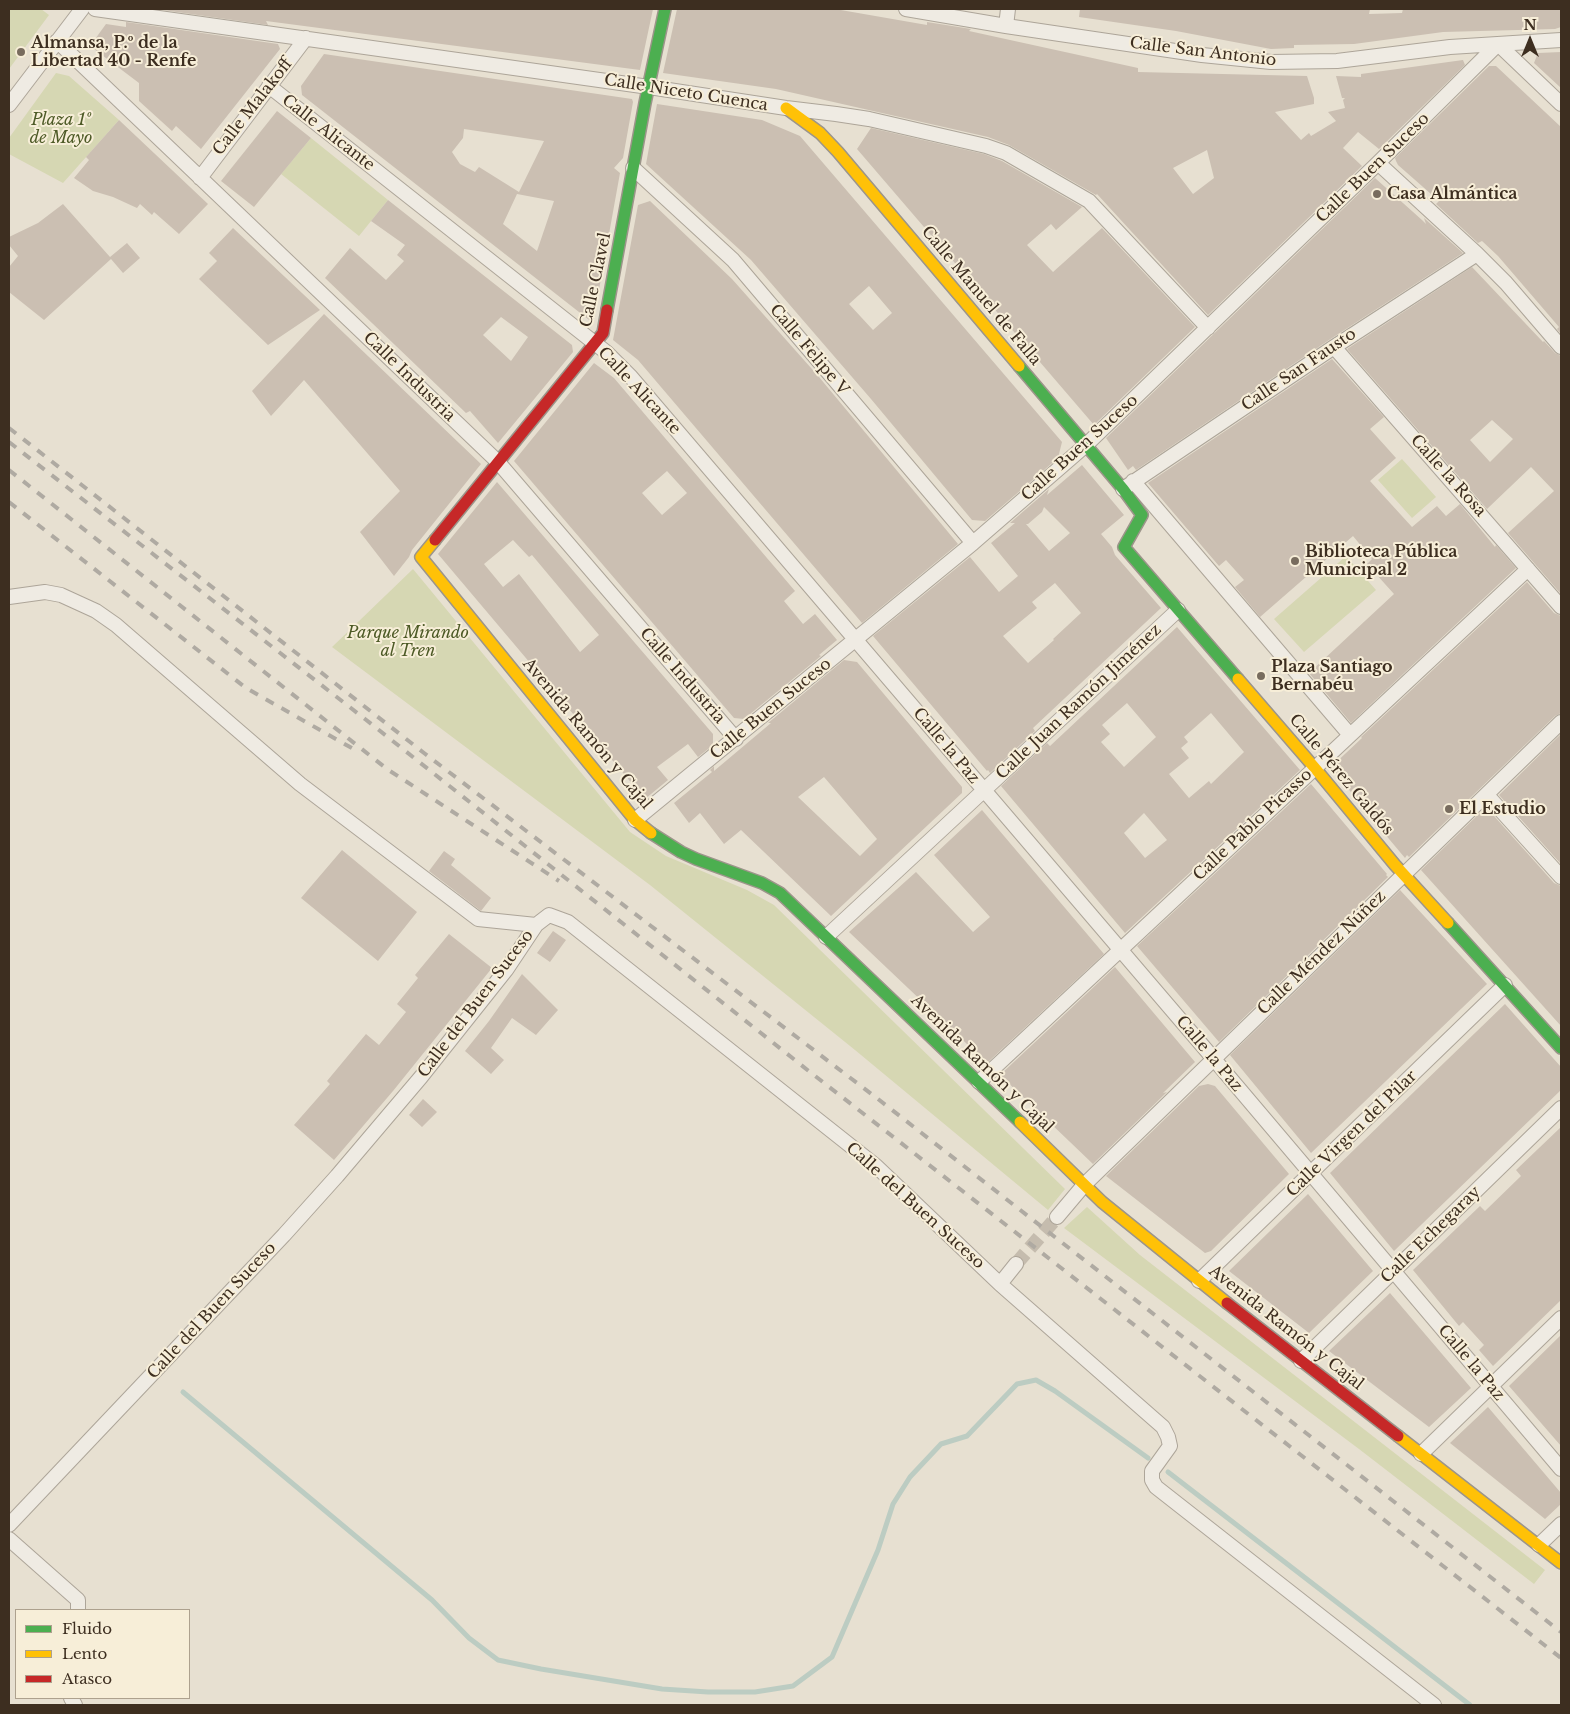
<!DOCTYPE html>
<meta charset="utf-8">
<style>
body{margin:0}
#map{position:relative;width:1570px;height:1714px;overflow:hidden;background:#e7e0d1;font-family:"Libre Baskerville",serif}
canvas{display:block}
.frame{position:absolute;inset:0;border:10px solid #3d2e20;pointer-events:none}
.legend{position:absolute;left:15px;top:1609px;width:175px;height:90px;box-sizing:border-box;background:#f7eed8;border:1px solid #ada18e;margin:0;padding:6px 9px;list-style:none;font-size:15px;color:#3d2e20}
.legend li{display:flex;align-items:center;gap:10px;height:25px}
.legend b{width:25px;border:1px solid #ada18e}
.north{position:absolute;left:1505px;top:15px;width:50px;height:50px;-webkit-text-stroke:4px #f7eed8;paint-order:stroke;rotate:0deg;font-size:14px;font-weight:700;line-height:20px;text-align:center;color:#3d2e20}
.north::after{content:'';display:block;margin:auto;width:18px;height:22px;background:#3d2e20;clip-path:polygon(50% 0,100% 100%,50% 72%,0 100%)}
</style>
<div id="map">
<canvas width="1570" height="1714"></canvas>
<div class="frame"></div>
<ul class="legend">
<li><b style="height:6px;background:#4caf50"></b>Fluido</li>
<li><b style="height:6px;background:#ffc107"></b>Lento</li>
<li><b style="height:6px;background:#c62828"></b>Atasco</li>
</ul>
<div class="north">N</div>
</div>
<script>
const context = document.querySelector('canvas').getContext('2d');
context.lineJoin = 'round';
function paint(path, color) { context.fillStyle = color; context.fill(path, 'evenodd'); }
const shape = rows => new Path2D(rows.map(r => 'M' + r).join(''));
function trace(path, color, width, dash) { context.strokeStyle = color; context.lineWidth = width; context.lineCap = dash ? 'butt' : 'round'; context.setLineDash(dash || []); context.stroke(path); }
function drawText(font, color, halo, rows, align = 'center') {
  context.font = font + ' "Libre Baskerville",serif'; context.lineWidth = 4; context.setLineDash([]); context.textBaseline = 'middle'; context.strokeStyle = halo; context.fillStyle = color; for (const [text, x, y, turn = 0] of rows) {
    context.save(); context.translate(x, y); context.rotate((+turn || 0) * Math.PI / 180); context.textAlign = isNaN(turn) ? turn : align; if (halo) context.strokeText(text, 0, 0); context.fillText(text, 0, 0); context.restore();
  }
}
const green = shape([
 [9,9,41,9,49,15,9,69],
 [56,73,69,76,119,120,63,183,9,154,9,138],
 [311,138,388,200,359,236,281,174],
 [1402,459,1436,497,1412,518,1378,480],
 [1346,556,1376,590,1304,652,1274,619],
 [413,569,630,832,666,856,747,890,774,905,1065,1189,1048,1210,855,1050,650,885,332,647],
 [1087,1207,1140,1255,1545,1570,1534,1584,1359,1449,1064,1228]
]);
const stream = shape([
 [183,1392,432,1600,469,1638,498,1660,541,1669,662,1689,708,1692,755,1692,793,1686,832,1657,878,1550,893,1504,910,1477,941,1444,967,1436,1017,1384,1036,1380,1055,1391,1148,1458],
 [1168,1472,1470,1705]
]);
const building = shape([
 [156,9,653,9,640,70,266,21,268,25],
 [677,9,835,9,927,25,927,22,971,29,969,31,1138,68,1138,72,1307,76,1314,98,1314,104,1275,112,1301,140,1309,133,1311,136,1336,121,1328,112,1345,108,1343,100,1345,98,1342,98,1336,76,1361,77,1361,74,1463,60,1465,65,1379,149,1358,132,1343,148,1362,166,1208,315,1097,194,1096,195,1009,145,988,137,776,89,663,73],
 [1207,150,1214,178,1193,194,1173,168],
 [1080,9,1370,9,1369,14,1402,13,1403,9,1561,9,1561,27,1555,29,1443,32,1354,44,1294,45,1294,48,1271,49,1176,31,1079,17],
 [126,22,278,44,280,49,201,149,176,126,172,131,139,101,139,83,90,46,106,24,126,27],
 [1561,52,1561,88,1534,63,1538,53],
 [324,54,632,99,633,102,623,158,614,168,620,173,593,323,302,95,301,86],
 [464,129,544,141,519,192,479,167,475,172,460,164,452,152,463,138],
 [517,194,554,201,537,251,503,224],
 [1489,66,1496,66,1561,127,1561,334,1557,329,1559,327,1498,256,1482,241,1478,243,1436,204,1439,201,1398,165,1396,161,1395,158],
 [657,104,762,120,800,136,1062,442,1058,458,985,521,972,520,871,399,751,260,646,164],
 [869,286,892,313,873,330,849,304],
 [277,111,311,138,254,207,221,181],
 [119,120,208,204,179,234,154,212,152,215,140,204,137,208,113,197,93,191,74,178,89,160,86,157],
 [871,128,984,154,1002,161,1082,207,1056,230,1051,224,1027,245,1053,272,1102,228,1195,327,1094,425,857,149],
 [1375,178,1422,220,1426,224,1424,218,1463,253,1329,340,1136,470,1133,466,1128,470,1106,438],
 [388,200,572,345,573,352,498,443,470,411,466,413,325,278,350,248,386,280,404,261,397,255,405,245,371,221],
 [501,317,528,337,511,361,483,335],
 [650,201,732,279,819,377,958,544,862,623,638,360,613,340,638,205],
 [63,204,110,257,127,243,140,258,123,273,111,259,44,320,9,292,9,267,18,256,9,245,9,237,38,223],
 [233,228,320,310,268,345,199,279,217,261,209,253],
 [1472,267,1543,342,1544,341,1555,353,1561,356,1561,594,1508,533,1554,491,1531,467,1487,509,1347,349],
 [1492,420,1513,439,1490,462,1470,440],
 [324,314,481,464,412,550,409,557,394,576,360,532,400,491,304,380,271,416,252,391],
 [1332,359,1384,417,1370,429,1396,458,1370,481,1412,527,1437,506,1446,516,1460,504,1495,547,1496,545,1516,568,1351,723,1309,673,1394,594,1367,564,1372,559,1353,536,1260,617,1235,587,1244,580,1226,560,1219,566,1148,483],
 [594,363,614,378,795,591,784,601,803,624,815,614,837,640,819,655,821,656,744,719,734,718,514,461],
 [667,471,687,493,662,515,642,493],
 [1082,465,1124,515,1101,534,1112,547,1115,555,1161,608,1033,728,1035,731,990,773,988,770,987,771,873,636,970,557,999,592,1018,576,991,543,1015,523,1010,523,1049,489,1047,495],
 [1044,507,1070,533,1049,551,1026,524,1028,524,1042,512],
 [1055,583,1081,613,1053,639,1054,640,1028,663,1003,636,1037,608,1032,602],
 [497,482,713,734,713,745,698,757,688,744,657,767,668,780,645,799,438,554],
 [513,540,529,557,532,555,599,635,580,652,519,574,503,587,484,564],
 [1527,582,1554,613,1561,616,1561,713,1555,716,1409,857,1407,855,1405,858,1384,833,1385,831,1330,768,1362,738,1361,737],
 [1177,627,1300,770,1125,933,1001,786,1047,743,1050,746],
 [1127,703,1156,737,1124,767,1101,742,1110,734,1102,725],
 [1211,713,1244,752,1211,784,1209,781,1189,798,1169,774,1189,758,1181,748,1188,742,1184,737],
 [1144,813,1167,840,1145,858,1124,833],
 [844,660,857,662,962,787,962,793,831,916,741,830,724,844,700,813,689,823,674,803,712,772,710,770,714,766,714,771,771,723,768,723],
 [824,777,877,839,860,856,798,797],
 [1561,734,1561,864,1499,795],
 [1311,784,1387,874,1386,875,1388,877,1219,1042,1137,946],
 [1486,807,1554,883,1561,886,1561,1026,1421,870],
 [982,810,1104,954,987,1063,849,932,916,872,973,932,990,917,934,855],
 [342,850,417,912,378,961,301,898],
 [444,851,455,859,451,865,491,898,481,911,429,871],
 [1400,890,1487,984,1311,1153,1230,1055],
 [553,931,566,940,550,962,537,953],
 [449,934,492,968,393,1091,334,1160,294,1125,330,1084,327,1081,366,1034,379,1045,406,1012,397,1004,418,978,415,975],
 [1115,967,1195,1062,1163,1093,1167,1092,1093,1164,1000,1075],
 [522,974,558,1010,536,1035,512,1018,491,1048,504,1060,491,1074,465,1051,489,1021],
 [1505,1004,1561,1067,1561,1090,1394,1251,1330,1173],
 [1208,1084,1215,1086,1289,1174,1211,1251,1205,1253,1106,1176,1199,1086],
 [423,1099,437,1112,422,1127,409,1115],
 [1561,1127,1561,1300,1493,1366,1479,1350,1484,1345,1463,1322,1459,1326,1413,1270,1480,1206,1485,1211,1521,1176,1516,1170],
 [1308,1194,1373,1271,1309,1333,1229,1271],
 [1390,1293,1471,1388,1429,1427,1329,1351],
 [1561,1335,1561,1446,1509,1386],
 [1488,1407,1561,1493,1561,1504,1545,1519,1450,1443]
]);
const streetTunnel = shape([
 [1016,1264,1057,1217]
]);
const street = shape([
 [95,9,649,87,786,108,836,114,869,119,986,146,1006,153,1089,201,1208,328],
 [906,9,1006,26,1202,55,1271,62,1337,61,1450,47,1561,40],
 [1006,26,1008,9],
 [57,41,498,462,736,739],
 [1498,44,1561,104],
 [269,86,606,352,631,377,1213,1058,1561,1469],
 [9,105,82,9],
 [1378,163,1477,254,1506,283,1561,347],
 [633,168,733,260,973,543],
 [200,178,306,38],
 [1334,347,1561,607],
 [1133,481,1350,735],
 [1123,489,1334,347,1477,254],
 [9,597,45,592,61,595,96,611,116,625,300,784,478,919,536,925],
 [1487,795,1561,877],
 [635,820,973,543,1086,445,1378,163,1498,44],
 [826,937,1178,610],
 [979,1082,1528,569],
 [1057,1217,1084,1185,1561,722],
 [1199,1281,1505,985],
 [1000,1284,1016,1264],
 [1301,1361,1561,1108],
 [1421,1454,1561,1318],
 [9,1525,284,1235,337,1176,421,1077,506,970,536,925,549,915,568,922,876,1166,1000,1284,1163,1427,1168,1437,1170,1446,1152,1471,1152,1480,1156,1487,1434,1705],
 [9,1539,78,1600,78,1610],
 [1539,1545,1561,1524],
 [71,1698,75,1705]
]);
const fast = shape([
 [607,310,645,103,665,9],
 [1019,366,1123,489,1142,515,1124,547,1238,679],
 [651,833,681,852,696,859,762,883,780,893,1020,1122],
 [1448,923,1561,1048]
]);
const slow = shape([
 [786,108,820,133,838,152,1019,366],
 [435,540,421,557,635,820,651,833],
 [1238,679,1314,767,1395,865,1448,923],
 [1020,1122,1102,1202,1227,1303],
 [1398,1436,1561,1563]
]);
const jam = shape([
 [435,540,603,333,607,310],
 [1227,1303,1398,1436]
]);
const rail = shape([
 [9,428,424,753,878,1099,1561,1632],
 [9,442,365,719,810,1072,1561,1658],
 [9,470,387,769,559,881],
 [9,502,246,688,357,751]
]);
const markers = [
 [21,52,5,"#786c5e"],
 [1377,194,5,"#786c5e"],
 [1295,561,5,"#786c5e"],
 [1261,676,5,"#786c5e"],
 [1449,809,5,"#786c5e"]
];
const poiNames = [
 ["Almansa, P.º de la",31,43],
 ["Libertad 40 - Renfe",31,61],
 ["Casa Almántica",1387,194],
 ["Biblioteca Pública",1305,552],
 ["Municipal 2",1305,570],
 ["Plaza Santiago",1271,667],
 ["Bernabéu",1271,685],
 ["El Estudio",1459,809]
];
const streetNames = [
 ["Calle San Antonio",1203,52,7],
 ["Calle Niceto Cuenca",686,93,9],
 ["Calle Malakoff",253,107,-52],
 ["Calle Alicante",328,133,38],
 ["Calle Buen Suceso",1373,168,-44],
 ["Calle Clavel",596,280,-78],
 ["Calle Manuel de Falla",981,296,50],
 ["Calle Felipe V",809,350,50],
 ["Calle San Fausto",1299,370,-34],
 ["Calle Industria",409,377,44],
 ["Calle Alicante",639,391,47],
 ["Calle Buen Suceso",1080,448,-42],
 ["Calle la Rosa",1448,476,48],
 ["Calle Industria",682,676,49],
 ["Calle Juan Ramón Jiménez",1079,702,-43],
 ["Calle Buen Suceso",771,709,-39],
 ["Avenida Ramón y Cajal",587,734,50],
 ["Calle la Paz",946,746,50],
 ["Calle Pérez Galdós",1341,775,50],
 ["Calle Pablo Picasso",1253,825,-43],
 ["Calle Méndez Núñez",1322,953,-44],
 ["Calle del Buen Suceso",476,1004,-53],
 ["Calle la Paz",1209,1054,50],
 ["Avenida Ramón y Cajal",982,1064,44],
 ["Calle Virgen del Pilar",1352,1134,-44],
 ["Calle del Buen Suceso",915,1206,42],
 ["Calle Echegaray",1431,1235,-44],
 ["Calle del Buen Suceso",212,1311,-47],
 ["Avenida Ramón y Cajal",1286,1328,38],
 ["Calle la Paz",1471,1363,50]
];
const parkNames = [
 ["Plaza 1º",61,120],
 ["de Mayo",61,138],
 ["Parque Mirando",408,633],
 ["al Tren",408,651]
];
paint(green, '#d6d7b3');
trace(stream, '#bcccc2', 5);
paint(building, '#cbbfb2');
trace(streetTunnel, '#c5bcae', 14, [14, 7]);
trace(street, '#ada599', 16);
trace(fast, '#9c958a', 14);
trace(slow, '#9c958a', 14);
trace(jam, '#9c958a', 14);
trace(street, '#efebe3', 14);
trace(fast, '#4caf50', 11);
trace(slow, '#ffc107', 11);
trace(jam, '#c62828', 11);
trace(rail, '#afaaa2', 4, [9, 9]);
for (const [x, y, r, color] of markers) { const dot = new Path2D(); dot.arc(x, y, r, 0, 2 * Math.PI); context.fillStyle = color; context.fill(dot); trace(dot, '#f7eed8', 2); }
drawText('bold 16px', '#3d2e20', '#f7eed8', poiNames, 'left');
drawText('16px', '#3d2e20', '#f7eed8', streetNames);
drawText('italic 16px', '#4d5a26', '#f7eed8', parkNames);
</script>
